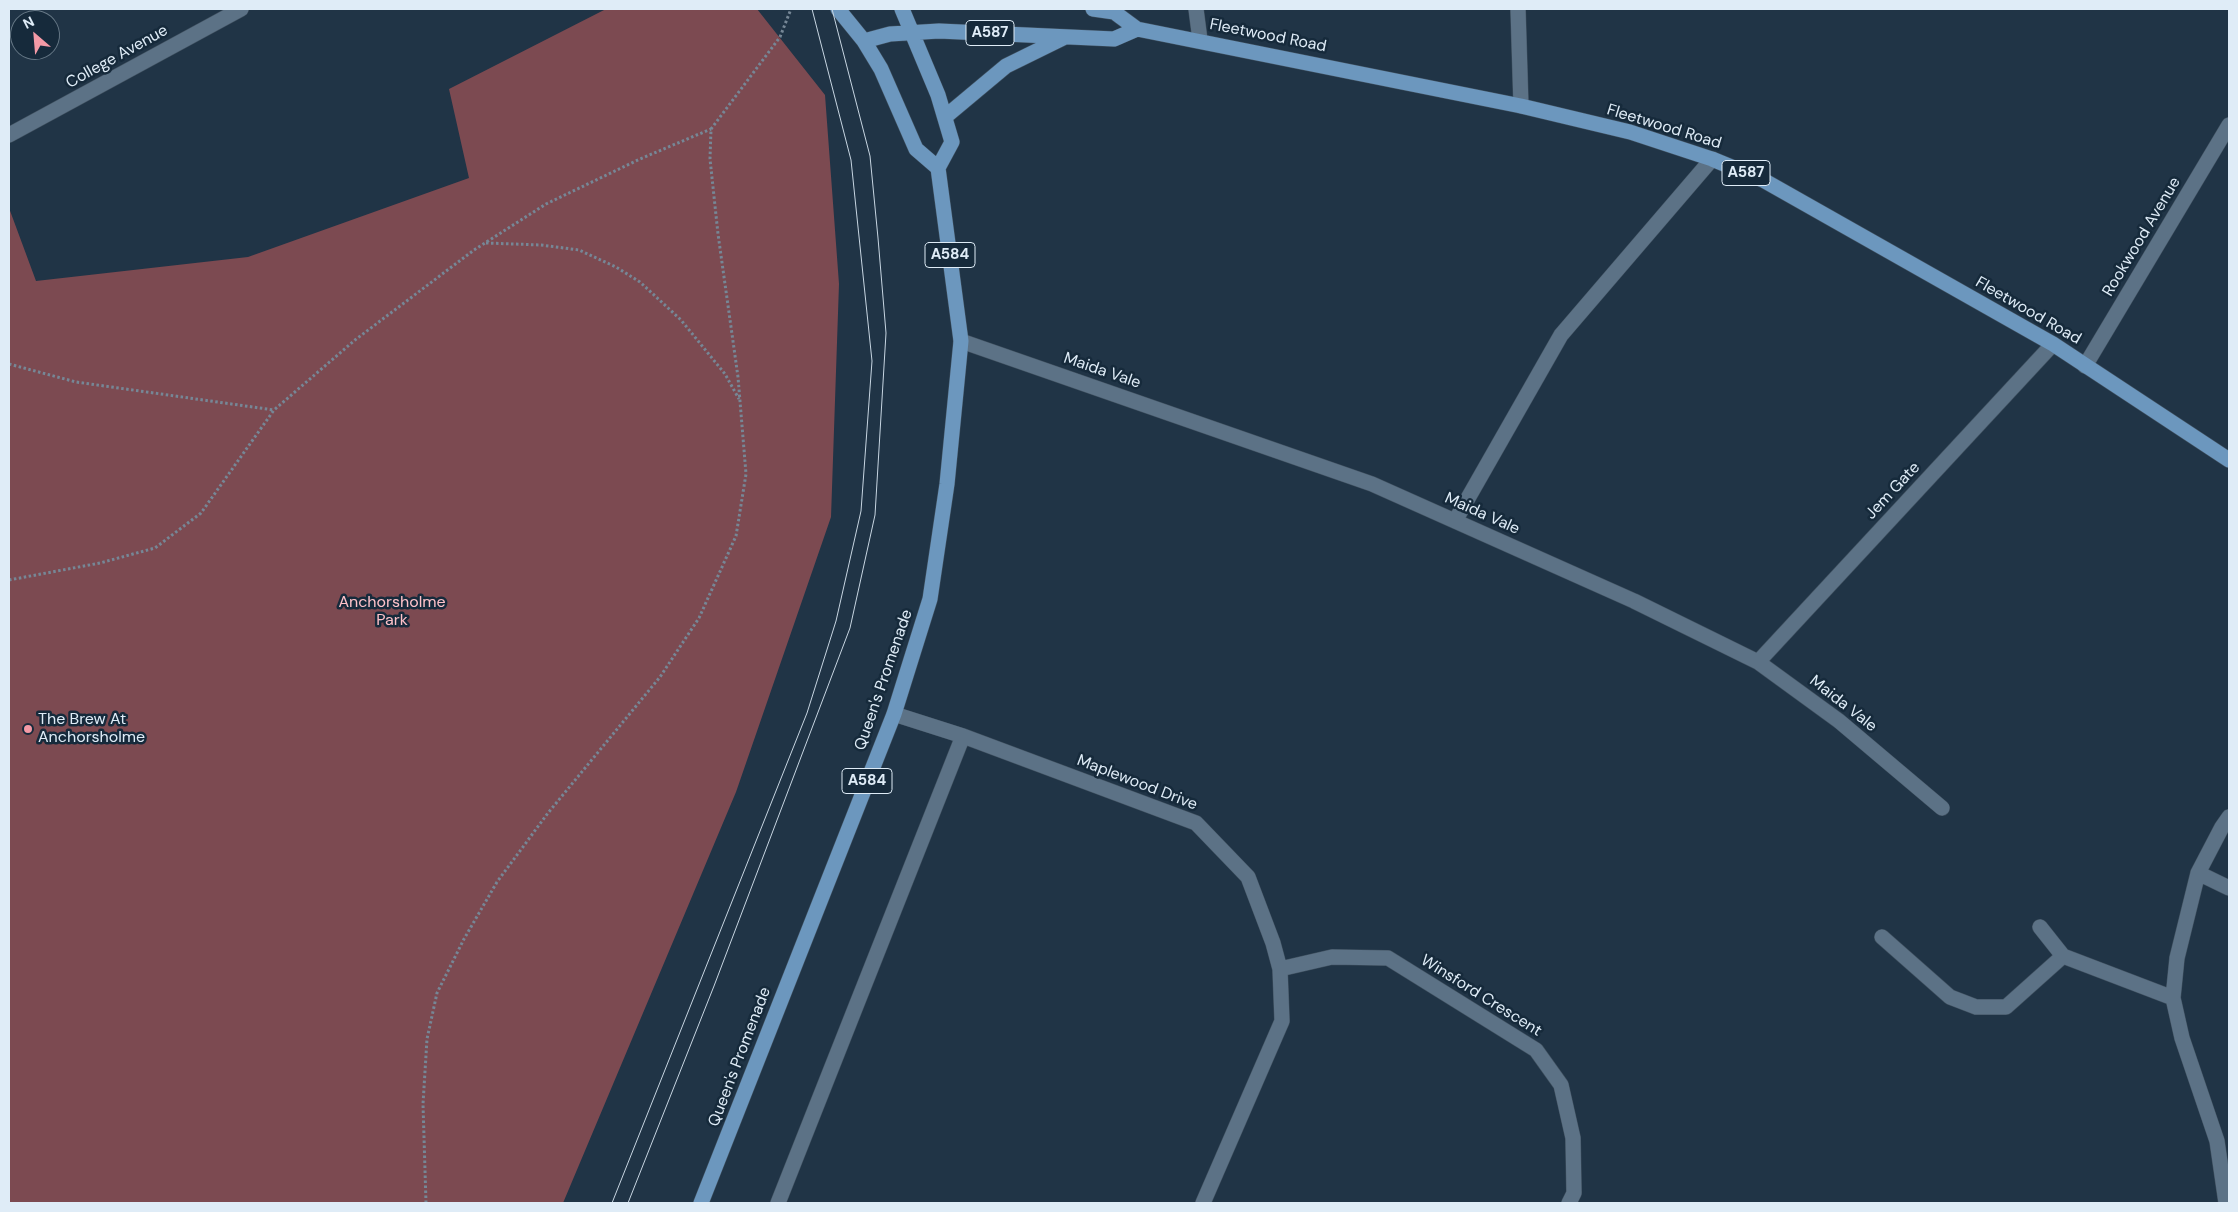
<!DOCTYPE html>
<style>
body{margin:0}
#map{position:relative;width:2238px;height:1212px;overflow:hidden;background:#203446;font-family:"DM Sans",sans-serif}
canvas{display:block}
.frame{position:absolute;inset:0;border:10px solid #dfecf7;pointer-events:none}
.north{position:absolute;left:10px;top:10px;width:50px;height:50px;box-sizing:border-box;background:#162a3b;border:1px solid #667886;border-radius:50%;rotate:333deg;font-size:14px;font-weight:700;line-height:20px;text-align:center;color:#dfecf7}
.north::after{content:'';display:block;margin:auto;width:18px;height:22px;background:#f49aa6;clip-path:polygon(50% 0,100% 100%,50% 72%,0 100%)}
</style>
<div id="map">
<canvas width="2238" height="1212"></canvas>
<div class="frame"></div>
<div class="north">N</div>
</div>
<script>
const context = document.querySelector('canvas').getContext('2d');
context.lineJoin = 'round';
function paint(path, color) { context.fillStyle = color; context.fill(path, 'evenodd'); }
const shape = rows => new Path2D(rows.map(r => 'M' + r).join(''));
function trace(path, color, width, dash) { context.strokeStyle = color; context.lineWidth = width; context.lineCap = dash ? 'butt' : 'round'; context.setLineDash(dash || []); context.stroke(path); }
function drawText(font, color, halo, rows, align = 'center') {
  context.font = font + ' "DM Sans",sans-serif'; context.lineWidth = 5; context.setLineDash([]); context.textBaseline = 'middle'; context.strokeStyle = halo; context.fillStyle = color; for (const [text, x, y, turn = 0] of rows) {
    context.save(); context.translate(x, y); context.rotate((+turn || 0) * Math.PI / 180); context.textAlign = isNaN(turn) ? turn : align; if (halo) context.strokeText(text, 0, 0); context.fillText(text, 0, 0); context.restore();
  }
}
const green = shape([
 [606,9,757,9,825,95,839,284,831,517,736,792,563,1203,9,1203,9,208,36,281,248,257,469,178,449,89]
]);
const path = shape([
 [486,243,541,245,579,250,616,267,640,282,681,320,725,374,739,399],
 [9,364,76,382,274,410],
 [9,580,100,563,155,548,201,513,274,410,355,340,474,250,546,204,640,159,711,129],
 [426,1203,423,1104,427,1039,437,993,464,939,497,882,548,813,660,677,699,618,736,536,746,474,738,377,718,234,710,159,711,129,780,37,791,9]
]);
const minor = shape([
 [1196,9,1200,40],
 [1518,9,1521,106],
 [9,134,9,135,241,9],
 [961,341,1372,484,1634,601,1758,662,1839,721,1942,808],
 [2085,366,2229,125],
 [1455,521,1561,335,1712,159],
 [1758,662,2053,344],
 [894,714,963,736,1196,823,1248,877,1273,943,1280,969,1282,1021,1203,1203],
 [2198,873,2229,888],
 [2040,927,2063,956,2173,998],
 [1882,937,1950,997,1976,1007,2006,1007,2063,956],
 [1280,969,1332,957,1388,958,1536,1050,1561,1085,1573,1138,1574,1193,1569,1203],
 [778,1203,963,736],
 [2226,1203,2217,1141,2182,1038,2173,998,2177,958,2198,873,2222,827,2229,817]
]);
const major = shape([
 [838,9,864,41,881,69,916,149,938,168],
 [1093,9,1114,12,1137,29,1521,106,1630,132,1712,159,1763,180,2053,344,2229,460],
 [864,41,890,34,939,31,1114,39,1137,29],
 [945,117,1006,66,1065,37],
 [701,1203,894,714,930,599,947,484,961,341,938,168,952,142,938,95,902,9]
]);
const tram = shape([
 [612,1203,807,713,836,621,861,511,872,361,851,160,812,9],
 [628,1203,714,986,850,628,875,515,886,333,878,238,870,156,832,9]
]);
const markers = [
 [28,729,5,"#f49aa6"]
];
const shields = [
 [990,33,48],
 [1746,173,48],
 [950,255,50],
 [867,781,50]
];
const shieldNames = [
 ["A587",990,33],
 ["A587",1746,173],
 ["A584",950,255],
 ["A584",867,781]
];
const streetNames = [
 ["Fleetwood Road",1268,36,11],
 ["College Avenue",117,57,-29],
 ["Fleetwood Road",1664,127,17],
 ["Rookwood Avenue",2142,237,-59],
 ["Fleetwood Road",2028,311,30],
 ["Maida Vale",1102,371,19],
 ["Jem Gate",1893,491,-47],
 ["Maida Vale",1482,514,24],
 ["Queen's Promenade",884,680,-71],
 ["Maida Vale",1843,704,38],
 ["Maplewood Drive",1137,783,21],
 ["Winsford Crescent",1481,996,32],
 ["Queen's Promenade",740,1057,-69]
];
const parkNames = [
 ["Anchorsholme",392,603],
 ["Park",392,621]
];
const poiNames = [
 ["The Brew At",38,720],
 ["Anchorsholme",38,738]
];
paint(green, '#7c4a51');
trace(minor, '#405160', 16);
trace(major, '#405160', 16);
trace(path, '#768796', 3, [2.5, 2.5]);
trace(minor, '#5c7286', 15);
trace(major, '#6c97be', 15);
trace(tram, '#c8d6e2', 1);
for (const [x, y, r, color] of markers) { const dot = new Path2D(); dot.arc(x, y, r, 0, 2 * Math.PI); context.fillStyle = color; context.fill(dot); trace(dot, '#162a3b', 2); }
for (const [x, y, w] of shields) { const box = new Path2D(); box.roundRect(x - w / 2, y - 12.5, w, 25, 4); context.fillStyle = '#162a3b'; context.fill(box); trace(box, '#dfecf7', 1); }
drawText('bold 15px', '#dfecf7', null, shieldNames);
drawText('16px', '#dfecf7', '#162a3b', streetNames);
drawText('16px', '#ffc2c9', '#162a3b', parkNames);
drawText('16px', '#dfecf7', '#162a3b', poiNames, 'left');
</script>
